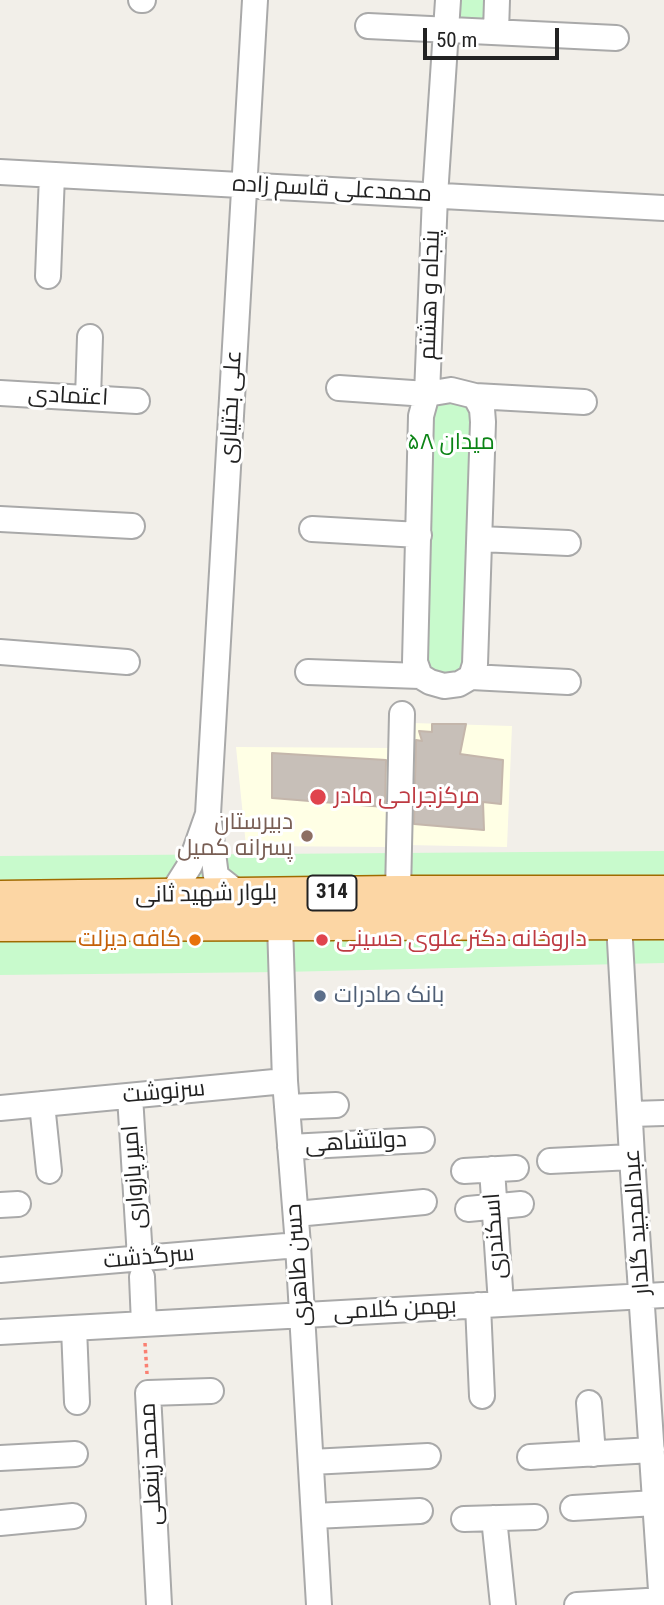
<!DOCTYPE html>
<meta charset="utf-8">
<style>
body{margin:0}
#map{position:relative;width:664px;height:1605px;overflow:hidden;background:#f2efe9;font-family:"Roboto Condensed",sans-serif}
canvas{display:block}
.scale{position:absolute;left:423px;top:28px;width:136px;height:32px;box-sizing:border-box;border:4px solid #222;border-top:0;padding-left:9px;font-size:21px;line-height:24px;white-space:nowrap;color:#222;-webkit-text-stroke:5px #fff;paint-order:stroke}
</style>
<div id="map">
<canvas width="664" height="1605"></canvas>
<div class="scale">50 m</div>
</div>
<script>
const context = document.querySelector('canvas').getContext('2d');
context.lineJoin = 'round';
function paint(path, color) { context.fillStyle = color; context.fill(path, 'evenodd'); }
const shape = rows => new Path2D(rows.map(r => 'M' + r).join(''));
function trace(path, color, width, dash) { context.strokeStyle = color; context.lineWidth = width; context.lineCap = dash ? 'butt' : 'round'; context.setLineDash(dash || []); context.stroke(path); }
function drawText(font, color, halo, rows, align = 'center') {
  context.font = font + ' "Roboto Condensed",Cairo,sans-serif'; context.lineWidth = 6; context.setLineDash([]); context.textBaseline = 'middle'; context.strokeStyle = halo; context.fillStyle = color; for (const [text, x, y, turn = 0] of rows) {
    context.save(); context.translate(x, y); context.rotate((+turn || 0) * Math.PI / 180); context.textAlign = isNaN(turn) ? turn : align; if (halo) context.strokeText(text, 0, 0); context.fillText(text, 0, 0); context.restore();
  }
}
const education = shape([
 [412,723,512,726,507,847,406,845],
 [236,747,399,748,391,847,246,846]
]);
const park = shape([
 [448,0,497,0,496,32,446,30],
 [475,396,471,677,420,676,423,406],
 [664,851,664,892,0,898,0,856],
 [664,923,664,963,282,972,0,975,0,925]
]);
const building = shape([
 [432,724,466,724,460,754,503,760,501,804,483,802,484,830,414,824,416,740,422,741,419,731,432,732,432,724],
 [272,753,386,760,385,807,272,798,272,753]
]);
const path = shape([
 [145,1343,147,1374]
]);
const minor = shape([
 [141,0,143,0],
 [368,26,616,38],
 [496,32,497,0],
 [0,172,664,208],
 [48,276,52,175],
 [339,388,427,394,435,196,448,0],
 [451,390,475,396,482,409,483,422,475,664,471,677,459,684,444,686,430,682,420,676,415,662,421,416,427,394,451,390],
 [0,393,137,401],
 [475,396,584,402],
 [88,398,90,337],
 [0,519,132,526],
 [312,529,419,535],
 [480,539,568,543],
 [0,652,127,662],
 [308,672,420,676],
 [471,677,568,682],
 [208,814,255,0],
 [398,892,402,714],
 [171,895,190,865,208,814,216,876,239,894],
 [619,923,632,1157,662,1605],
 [280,924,285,1081,298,1245,319,1605],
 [130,1096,140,1258],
 [42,1104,49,1171],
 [287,1107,336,1105],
 [0,1108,285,1081],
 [631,1114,664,1113],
 [290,1147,422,1140],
 [550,1161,632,1157],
 [492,1169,501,1304],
 [464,1171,516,1168],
 [0,1205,18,1204],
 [468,1209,521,1204],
 [296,1214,424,1202],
 [0,1270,298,1245],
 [142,1277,144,1324],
 [478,1305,482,1396],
 [74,1328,77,1402],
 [0,1332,664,1295],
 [589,1403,593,1454],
 [530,1457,652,1450],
 [0,1458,75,1454],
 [311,1462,428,1456],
 [573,1508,655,1503],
 [314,1516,420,1511],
 [494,1518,503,1605],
 [464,1519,535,1517],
 [0,1523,73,1516],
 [159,1605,148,1393,211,1391],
 [577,1605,664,1600]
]);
const major = shape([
 [0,897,398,892,664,892],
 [0,925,664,923]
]);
const markers = [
 [318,797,9,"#e0444e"],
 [307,836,7,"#8d6e63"],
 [195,940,7,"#e8710a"],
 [322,940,7,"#e0444e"],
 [320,996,7,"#5c6f8a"]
];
const shields = [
 [332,893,49]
];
const shieldNames = [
 ["314",332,893]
];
const streetNames = [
 ["محمدعلی قاسم زاده",332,190,3],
 ["پنجاه و هشتم",431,295,-88],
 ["اعتمادی",68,397,3],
 ["علی بختیاری",232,407,-87],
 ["بلوار شهید ثانی",206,895,-1],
 ["سرنوشت",164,1093,-5],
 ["دولتشاهی",356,1143,-3],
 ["امیر پازواری",135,1177,-94],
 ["عبدالمجید گلدار",638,1222,-94],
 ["اسکندری",496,1236,-94],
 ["سرگذشت",149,1258,-5],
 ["حسن طاهری",299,1265,-94],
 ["بهمن کلامی",395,1310,-3],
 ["محمد زینعلی",152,1464,-93]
];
const parkNames = [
 ["میدان ۵۸",451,443]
];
const healthNames = [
 ["مرکزجراحی مادر",334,797],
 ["داروخانه دکتر علوی حسینی",336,940]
];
const educationNames = [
 ["دبیرستان",293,823],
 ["پسرانه کمیل",293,849]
];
const foodNames = [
 ["کافه دیزلت",181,940]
];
const serviceNames = [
 ["بانک صادرات",334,996]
];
paint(education, '#ffffe5');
paint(park, '#c8facc');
paint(building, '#c7bfb8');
trace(building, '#c4b6ab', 2);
trace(minor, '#a9a9a9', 28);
trace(major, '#a06b00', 35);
trace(path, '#fa8072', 3.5, [3.5, 3.5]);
trace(minor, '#fff', 24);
trace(major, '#fcd6a4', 32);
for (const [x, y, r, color] of markers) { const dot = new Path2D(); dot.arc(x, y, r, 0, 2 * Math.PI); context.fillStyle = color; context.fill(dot); trace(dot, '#fff', 2.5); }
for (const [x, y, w] of shields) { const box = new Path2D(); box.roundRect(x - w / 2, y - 17.5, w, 35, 5); context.fillStyle = '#fff'; context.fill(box); trace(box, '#222', 2); }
drawText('bold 21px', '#222', null, shieldNames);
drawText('23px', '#222', '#fff', streetNames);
drawText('23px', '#0c8416', '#fff', parkNames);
drawText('23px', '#be3a42', '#fff', healthNames, 'left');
drawText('23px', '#785e54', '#fff', educationNames, 'right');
drawText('23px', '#c56008', '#fff', foodNames, 'right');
drawText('23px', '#4e5e75', '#fff', serviceNames, 'left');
</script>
